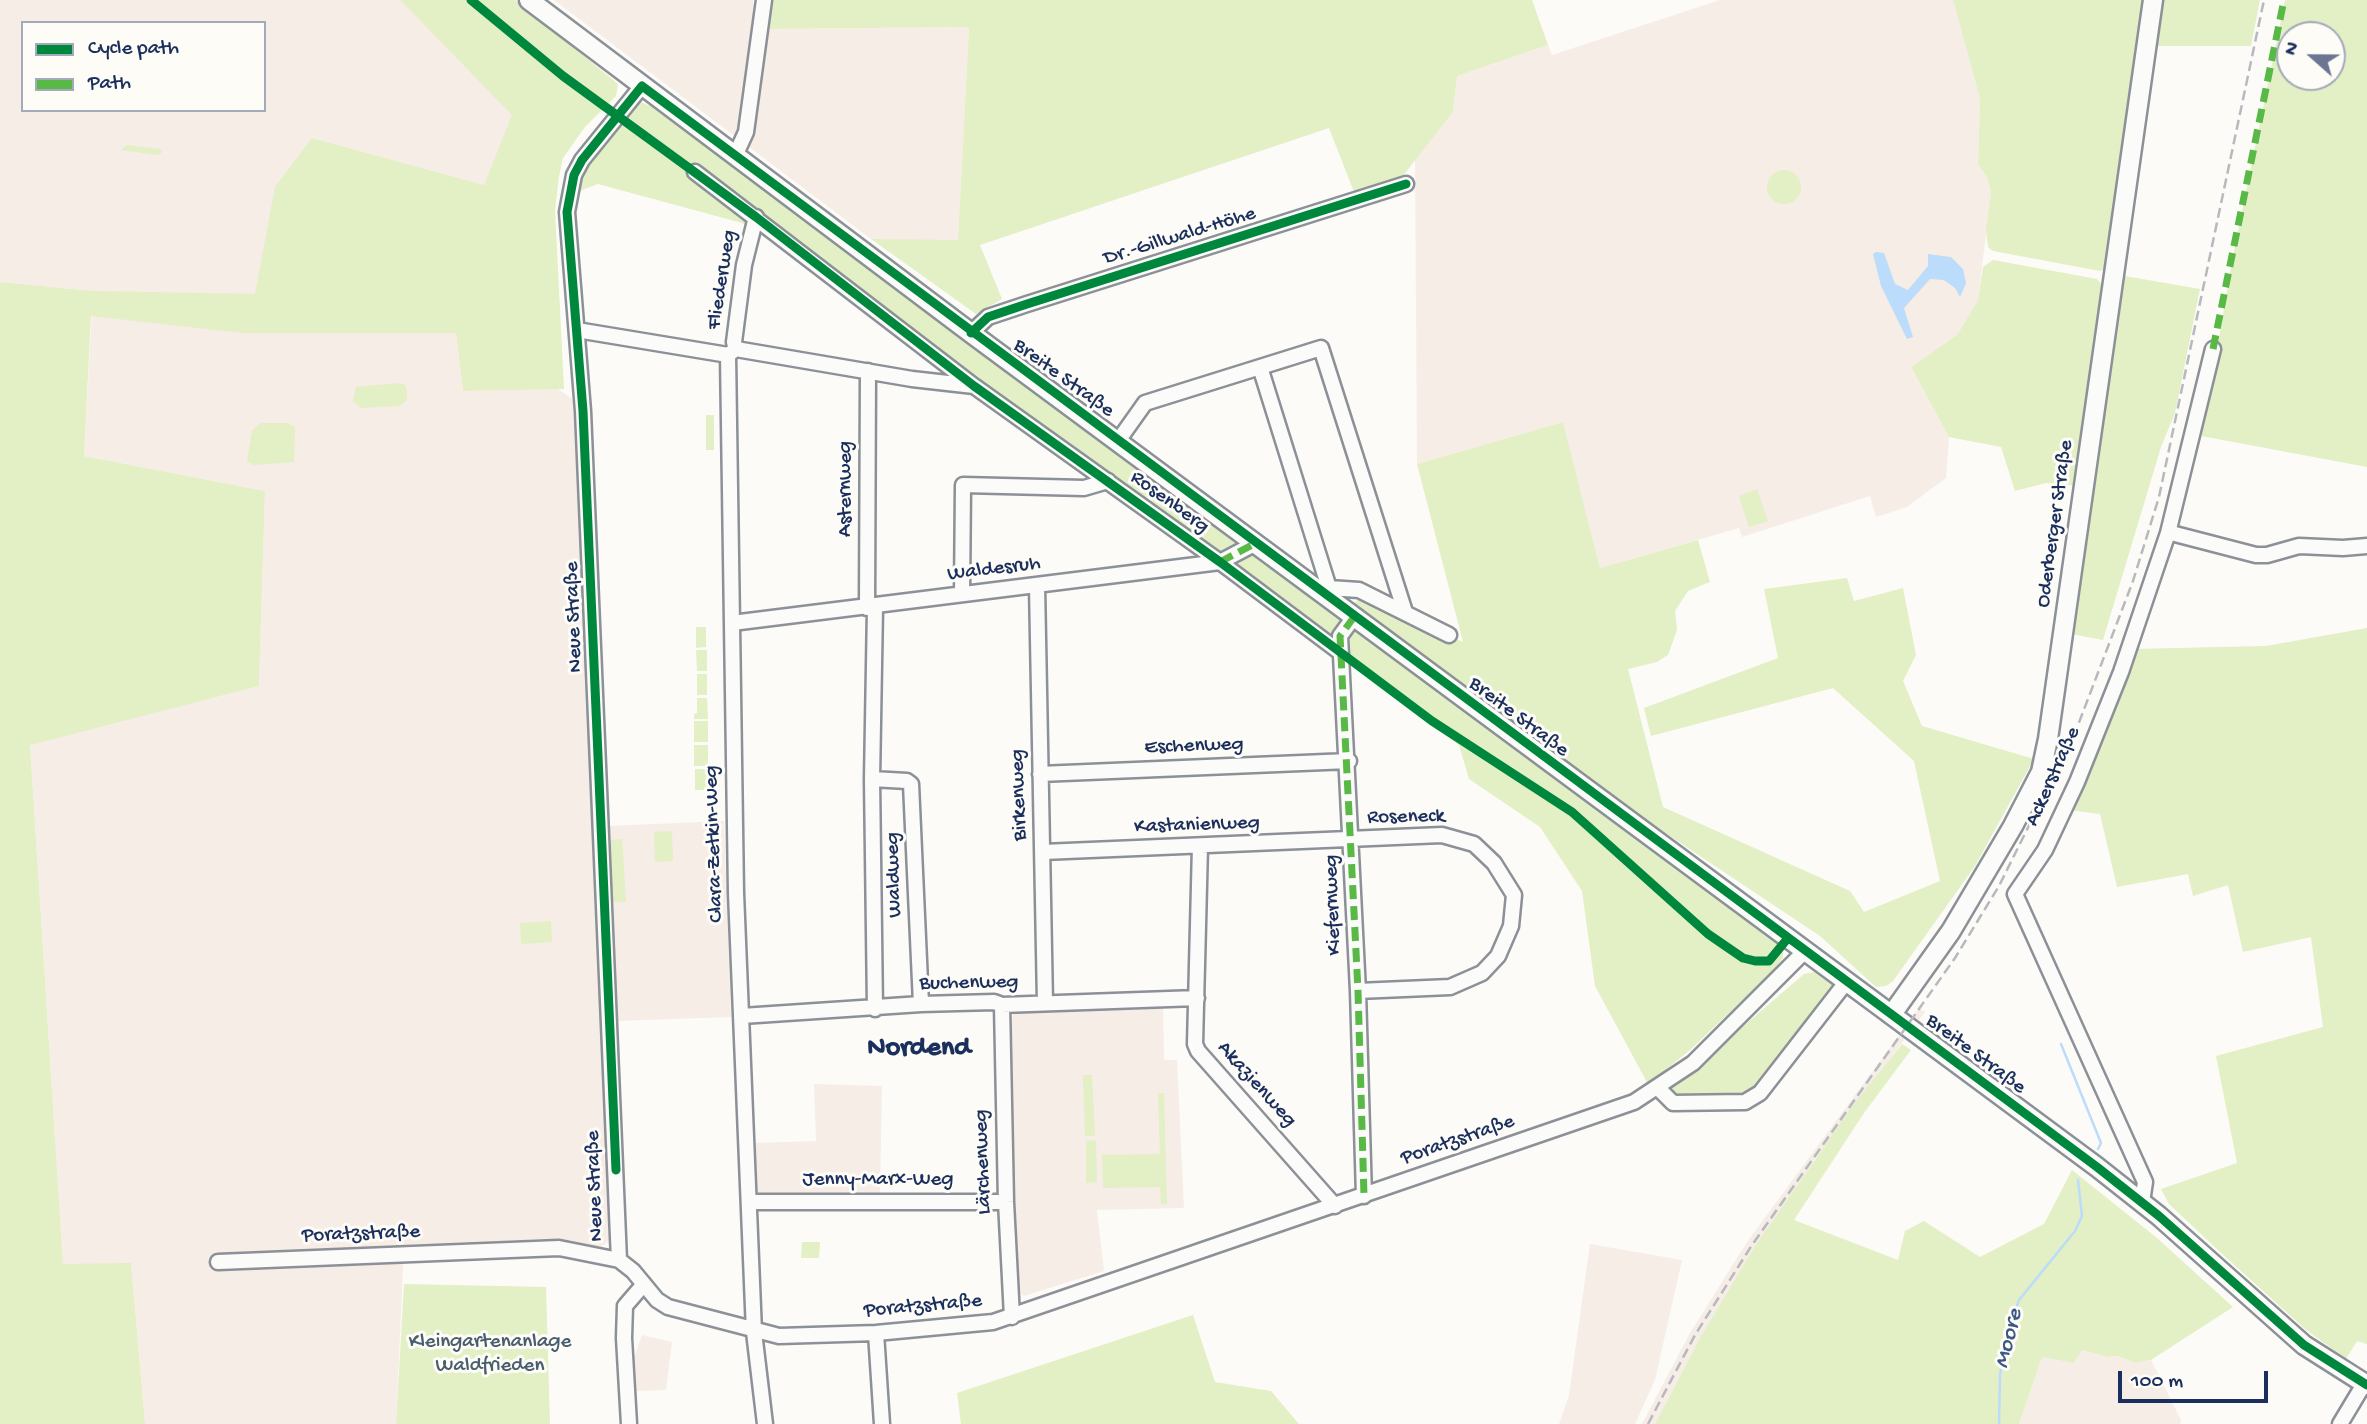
<!DOCTYPE html>
<meta charset="utf-8">
<style>
body{margin:0}
#map{position:relative;width:2367px;height:1424px;overflow:hidden;background:#fcfbf8;font-family:"Gochi Hand",sans-serif}
canvas{display:block}
.legend{position:absolute;left:21px;top:21px;width:245px;height:91px;box-sizing:border-box;background:#fdfcf7;border:2px solid #a3aaba;margin:0;padding:9px 12px;list-style:none;font-size:21px;color:#1b2f5e}
.legend li{display:flex;align-items:center;gap:14px;height:35px}
.legend b{width:35px;border:2px solid #a3aaba}
.north{position:absolute;left:2276px;top:21px;width:70px;height:70px;box-sizing:border-box;background:#fdfcf7;border:2px solid #a3aaba;border-radius:50%;rotate:291deg;font-size:19px;font-weight:700;line-height:28px;text-align:center;color:#1b2f5e}
.north::after{content:'';display:block;margin:auto;width:24px;height:32px;background:#6a7694;clip-path:polygon(50% 0,100% 100%,50% 72%,0 100%)}
.scale{position:absolute;left:2118px;top:1371px;width:150px;height:32px;box-sizing:border-box;border:4px solid #1b2f5e;border-top:0;padding-left:9px;font-size:21px;line-height:24px;white-space:nowrap;color:#1b2f5e;-webkit-text-stroke:5px #fdfcf7;paint-order:stroke}
</style>
<div id="map">
<canvas width="2367" height="1424"></canvas>
<ul class="legend">
<li><b style="height:9px;background:#00873e"></b>Cycle path</li>
<li><b style="height:9px;background:#58b947"></b>Path</li>
</ul>
<div class="north">N</div>
<div class="scale">100 m</div>
</div>
<script>
const context = document.querySelector('canvas').getContext('2d');
context.lineJoin = 'round';
function paint(path, color) { context.fillStyle = color; context.fill(path, 'evenodd'); }
const shape = rows => new Path2D(rows.map(r => 'M' + r).join(''));
function trace(path, color, width, dash) { context.strokeStyle = color; context.lineWidth = width; context.lineCap = dash ? 'butt' : 'round'; context.setLineDash(dash || []); context.stroke(path); }
function drawText(font, color, halo, rows, align = 'center') {
  context.font = font + ' "Gochi Hand",sans-serif'; context.lineWidth = 6; context.setLineDash([]); context.textBaseline = 'middle'; context.strokeStyle = halo; context.fillStyle = color; for (const [text, x, y, turn = 0] of rows) {
    context.save(); context.translate(x, y); context.rotate((+turn || 0) * Math.PI / 180); context.textAlign = isNaN(turn) ? turn : align; if (halo) context.strokeText(text, 0, 0); context.fillText(text, 0, 0); context.restore();
  }
}
const built = shape([
 [0,0,400,0,513,115,484,185,312,138,243,333,456,333,463,391,558,389,575,401,611,1240,599,1248,540,1239,404,1247,396,1424,145,1424,131,1264,63,1264,30,744,259,686,265,491,84,456,93,291,0,282],
 [23,23,264,23,264,110,23,110],
 [554,0,753,0,753,29,969,27,958,241,871,239],
 [1720,0,1953,0,1980,99,1978,165,1987,177,1991,193,1978,300,1957,335,1911,367,1949,437,1946,478,1907,507,1876,517,1870,496,1742,537,1739,528,1600,568,1563,422,1417,464,1415,160,1453,112,1457,76,1548,45,1552,55],
 [724,821,731,1017,617,1021,609,826],
 [1163,1003,1164,1060,1177,1060,1184,1208,1097,1210,1104,1271,1024,1296,1018,1291,1009,1024,1016,1010],
 [1919,1008,1925,1012,1815,1159,1700,1338,1655,1424,1642,1424,1690,1333,1747,1242],
 [814,1084,882,1086,880,1193,758,1193,755,1143,816,1141],
 [1590,1244,1682,1260,1655,1380,1635,1424,1559,1424,1569,1395],
 [642,1335,672,1342,666,1390,635,1391,634,1358],
 [2081,1350,2107,1357,2118,1356,2135,1363,2151,1360,2181,1420,2180,1424,2019,1424,2042,1357,2074,1363]
]);
const green = shape([
 [400,0,515,0,618,84,616,96,585,127,563,158,559,176,555,210,564,389,463,391,456,333,243,333,91,316,84,456,265,491,259,686,30,745,63,1264,131,1263,145,1424,0,1424,0,282,93,291,255,294,275,187,312,138,484,185,512,115],
 [764,0,1532,0,1548,45,1457,76,1453,112,1402,177,1354,192,1329,128,980,245,1002,299,976,314,871,239,958,240,969,27,761,29],
 [1953,0,2148,0,2106,269,2100,271,1993,251,1988,247,1986,230,1991,193,1987,177,1978,165,1980,99],
 [2157,0,2260,0,2251,46,2151,46],
 [2285,0,2367,0,2367,467,2196,435,2217,350,2232,261],
 [2290,35,2332,35,2332,77,2290,77],
 [640,102,667,112,1779,940,1777,943,1783,951,1783,958,1772,972,1690,1050,1648,1084,1595,986,1582,891,1540,827,1469,779,1459,745,774,238,742,223,598,184,574,193,579,177,600,141,629,108],
 [127,145,160,149,162,152,159,155,121,150],
 '1767 187a17 17 0 1 1 34 0a17 17 0 1 1-34 0Z',
 [1993,260,2097,279,2106,290,2079,486,2046,483,2015,491,2001,447,1949,437,1911,367,1957,335,1978,300,1983,267],
 [2119,275,2200,289,2175,413,2161,447,2103,640,2071,634],
 [399,383,405,385,407,390,407,400,399,406,361,408,353,401,356,387],
 [706,415,714,415,714,450,706,450],
 [1563,422,1600,568,1698,540,1710,582,1688,591,1675,611,1677,630,1668,655,1657,662,1628,669,1663,807,1850,891,1864,912,1940,881,1914,761,1833,688,1651,736,1644,708,1778,658,1764,589,1847,578,1854,601,1903,588,1916,655,1903,681,1922,726,2034,759,1975,866,1893,981,1886,986,1876,987,1820,936,1655,826,1645,827,1351,607,1358,599,1463,642,1417,464],
 [261,423,287,423,295,427,294,462,254,465,247,461,252,431],
 [1757,489,1768,521,1749,527,1739,496],
 [696,627,706,627,706,647,696,648],
 [2367,628,2367,1344,2357,1341,2346,1359,2305,1329,2220,1252,2169,1204,2161,1189,2237,1163,2216,1056,2323,1027,2311,937,2243,952,2228,885,2193,896,2188,874,2117,887,2100,814,2068,810,2132,649,2266,646],
 [696,650,707,650,707,671,697,671],
 [697,674,707,674,707,695,697,695],
 [697,698,707,698,708,719,694,719,694,714,697,713],
 [694,721,708,721,708,742,694,742],
 [694,745,708,745,708,766,694,766],
 [695,769,708,769,709,790,695,790],
 [672,831,673,861,655,862,654,832],
 [622,839,626,902,611,902,609,840],
 [551,921,552,942,521,944,520,923],
 [1814,972,1836,988,1759,1088,1749,1094,1727,1098,1684,1099,1672,1095,1669,1090,1804,974],
 [1902,1044,1911,1050,1864,1113,1794,1220,1898,1260,1905,1231,1924,1221,1980,1257,2044,1224,2072,1170,2157,1238,2233,1307,2151,1360,2135,1363,2118,1356,2107,1357,2082,1350,2074,1363,2042,1357,2019,1424,1655,1424,1700,1338,1754,1248,1851,1108],
 [1083,1075,1092,1075,1095,1136,1085,1136],
 [1158,1093,1164,1093,1167,1204,1161,1204,1160,1187,1103,1188,1102,1155,1160,1154],
 [1096,1140,1097,1182,1086,1183,1086,1141],
 [802,1242,820,1242,819,1258,801,1258],
 [404,1284,546,1287,550,1424,396,1424],
 [1193,1315,1215,1382,1271,1391,1299,1424,961,1424,957,1393]
]);
const water = shape([
 [1876,252,1884,253,1895,284,1908,290,1928,266,1928,254,1951,257,1963,269,1966,283,1960,297,1955,288,1944,280,1930,279,1904,308,1913,337,1907,339,1881,286,1873,254]
]);
const stream = shape([
 [2061,1044,2101,1143,2098,1149],
 [1999,1424,2000,1375,2007,1332,2019,1300,2075,1231,2082,1216,2078,1180]
]);
const minor = shape([
 [735,156,746,132,764,0],
 [695,172,974,386],
 [577,330,728,355,736,349,912,379,974,386,1220,562,1341,653],
 [971,333,988,317,1027,304,1406,184],
 [736,349,734,342,744,265,756,217],
 [728,355,736,893,754,1332,765,1424],
 [1260,367,1329,588,1324,594],
 [1118,441,1145,403,1321,348,1405,612],
 [2175,534,2256,555,2267,555,2299,546,2343,548,2367,546],
 [1037,586,1045,1003],
 [1329,588,1359,590,1449,635],
 [962,594,963,485,1084,488,1108,481],
 [867,608,868,371],
 [1354,617,1340,636,1358,991,1364,1196],
 [732,623,1220,562,1256,543],
 [1040,774,1349,761],
 [872,779,907,781,911,784,921,1004],
 [1200,846,1195,1044,1198,1051,1335,1206],
 [1043,852,1442,835,1474,844,1494,863,1514,895,1511,926,1498,956,1482,973,1450,987,1358,991],
 [1002,1005,1006,1202,1012,1317],
 [875,1009,872,779,875,608],
 [742,1016,921,1004,994,1002,1002,1005,1197,998],
 [1658,1088,1673,1103,1745,1102,1760,1093,1847,981],
 [749,1202,1006,1202],
 [2142,1202,2145,1182,2015,894,2045,850,2077,782,2121,672,2168,533,2213,349],
 [619,1260,583,411,567,212,574,175,582,160,642,86],
 [218,1262,559,1248,619,1260,633,1271,657,1300,668,1307,779,1336,876,1333,993,1322,1634,1102,1693,1063,1805,951],
 [876,1333,882,1424],
 [629,1424,624,1338,625,1306,644,1284],
 [2340,1424,2364,1384]
]);
const major = shape([
 [529,0,971,333,2097,1167,2159,1216,2304,1345,2367,1385],
 [1892,1014,1951,931,2013,826,2041,772,2048,739,2153,0]
]);
const rail = shape([
 [1648,1424,1695,1335,1752,1245,1955,958,1999,886,2075,733,2133,581,2159,497,2264,0]
]);
const quiet = shape([
 [2213,349,2284,0],
 [1220,562,1256,543],
 [1354,617,1340,636,1358,991,1364,1196]
]);
const cycleway = shape([
 [471,0,563,76,756,217,974,386,1220,562,1432,721,1572,812,1708,934,1743,958,1755,961,1769,961,1788,938],
 [971,333,988,317,1027,304,1406,184],
 [616,1170,583,411,567,212,574,175,582,160,642,86,2097,1167,2159,1216,2304,1345,2367,1385]
]);
const streetNames = [
 ["Dr.-Gillwald-Höhe",1180,237,-17],
 ["Fliederweg",723,280,-81],
 ["Breite Straße",1063,379,36],
 ["Asternweg",847,489,-90],
 ["Rosenberg",1169,503,36],
 ["Oderberger Straße",2056,524,-82],
 ["Waldesruh",994,570,-7],
 ["Neue Straße",575,617,-92],
 ["Breite Straße",1518,718,37],
 ["Eschenweg",1194,747,-2],
 ["Ackerstraße",2054,777,-66],
 ["Birkenweg",1020,795,-92],
 ["Roseneck",1406,818,-1],
 ["Kastanienweg",1197,826,-2],
 ["Clara-Zetkin-Weg",715,844,-92],
 ["Waldweg",895,875,-92],
 ["Kiefernweg",1334,905,-92],
 ["Buchenweg",969,984,-1],
 ["Breite Straße",1975,1055,37],
 ["Akazienweg",1256,1085,48],
 ["Poratzstraße",1458,1141,-19],
 ["Lärchenweg",984,1162,-92],
 ["Jenny-Marx-Weg",878,1181],
 ["Neue Straße",596,1186,-92],
 ["Poratzstraße",361,1235,-2],
 ["Poratzstraße",923,1307,-5]
];
const parkNames = [
 ["Kleingartenanlage",490,1343],
 ["Waldfrieden",490,1367]
];
const waterNames = [
 ["Moore",2010,1339,-76]
];
const districtNames = [
 ["Nordend",919,1050]
];
paint(built, '#f6ede6');
paint(green, '#e3efc5');
paint(water, '#bbdcfa');
trace(stream, '#bbdcfa', 2.5);
trace(minor, '#8c9097', 19);
trace(major, '#8c9097', 23);
trace(minor, '#fbfbf9', 14);
trace(major, '#fbfbf9', 18);
trace(rail, '#b6b9bd', 2.5, [10, 5]);
trace(quiet, '#58b947', 7, [14, 7]);
trace(cycleway, '#00873e', 9);
drawText('21px', '#1b2f5e', '#fdfcf7', streetNames);
drawText('21px', '#485d6d', '#fdfcf7', parkNames);
drawText('italic 23px', '#3c5785', '#fdfcf7', waterNames);
drawText('bold 28px', '#1b2f5e', '#fdfcf7', districtNames);
</script>
